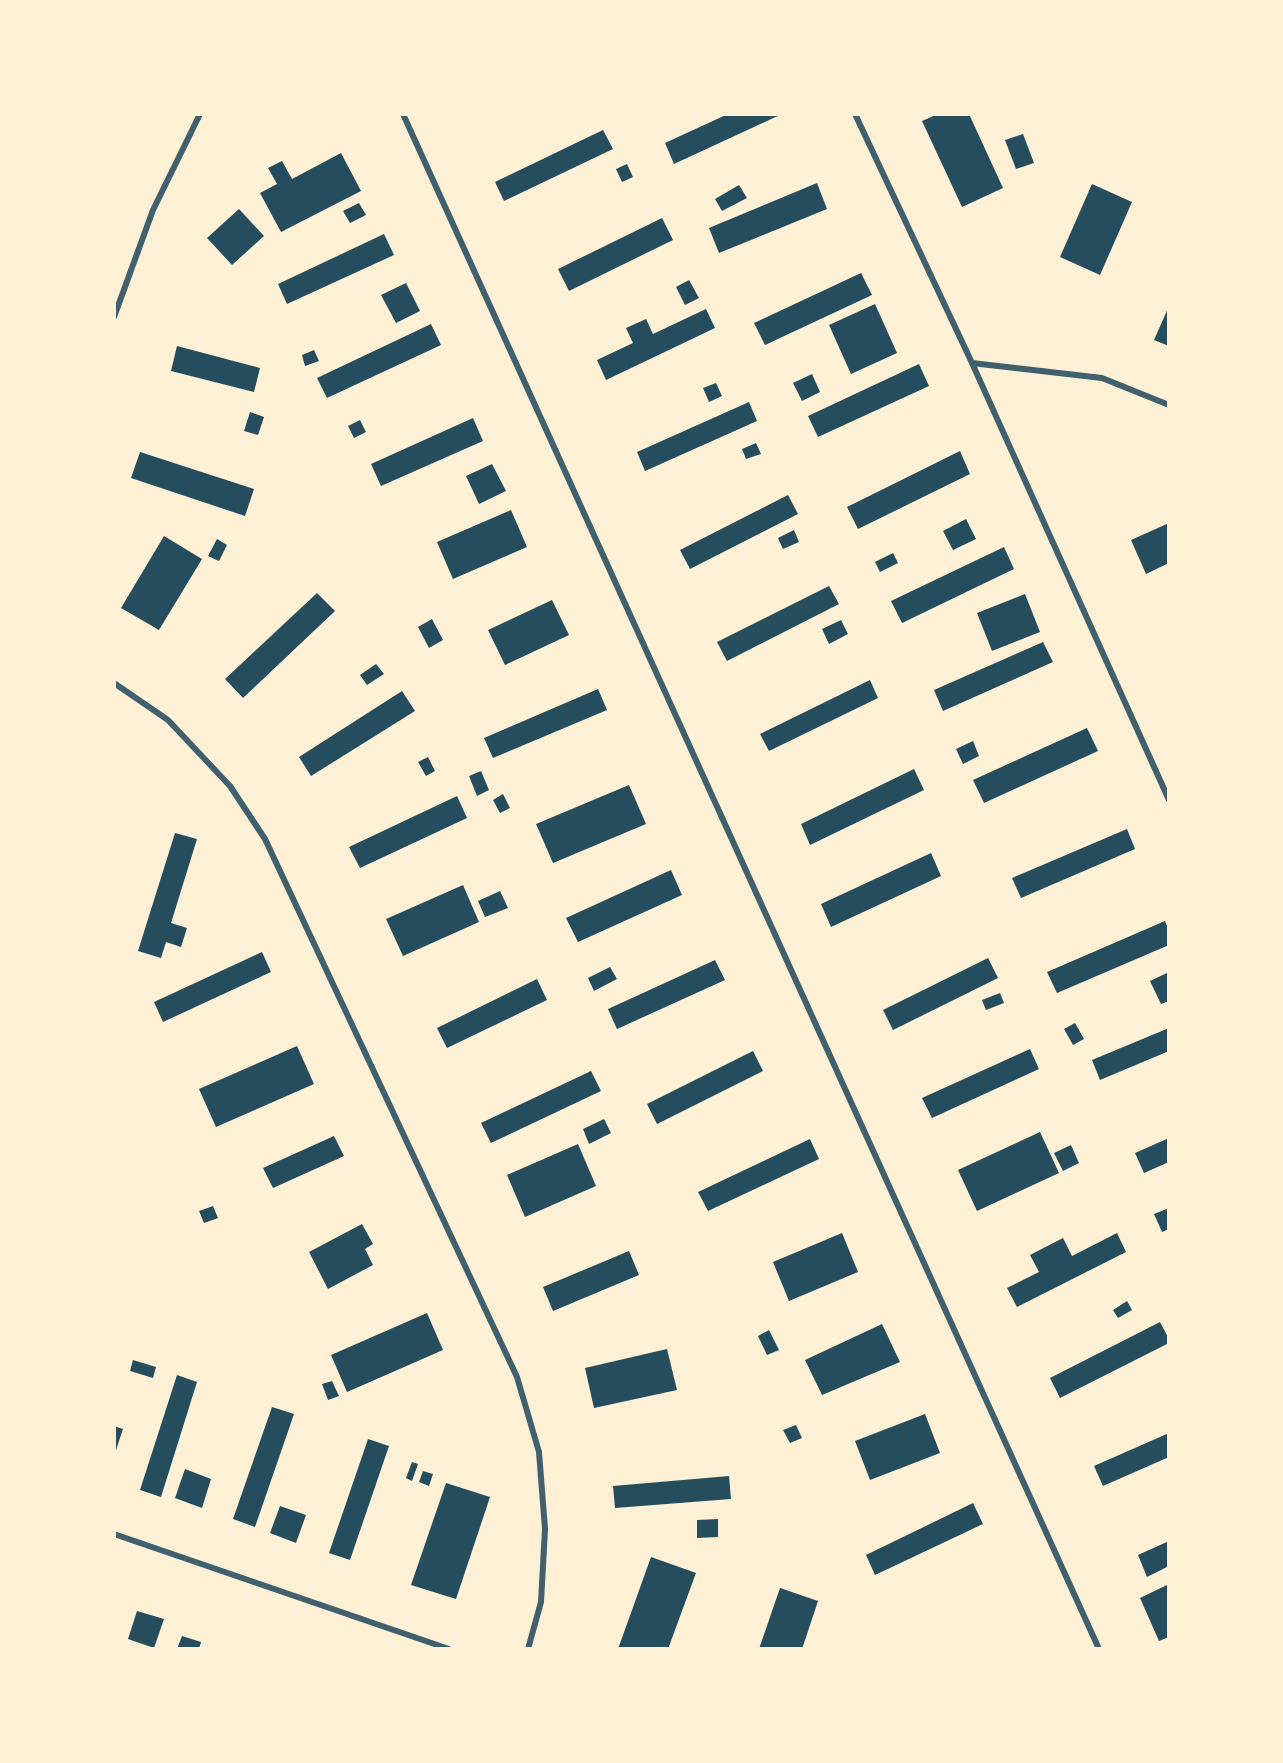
<!DOCTYPE html>
<style>
body{margin:0}
#map{position:relative;width:1283px;height:1763px;overflow:hidden;background:#fdf0d5;font-family:"Nunito Sans",sans-serif}
canvas{display:block}
.frame{position:absolute;inset:0;border:116px solid #fdf0d5;pointer-events:none}
</style>
<div id="map">
<canvas width="1283" height="1763"></canvas>
<div class="frame"></div>
</div>
<script>
const context = document.querySelector('canvas').getContext('2d');
context.lineJoin = 'round';
function paint(path, color) { context.fillStyle = color; context.fill(path, 'evenodd'); }
const shape = rows => new Path2D(rows.map(r => 'M' + r).join(''));
function trace(path, color, width, dash) { context.strokeStyle = color; context.lineWidth = width; context.lineCap = dash ? 'butt' : 'round'; context.setLineDash(dash || []); context.stroke(path); }
const building = shape([
 [728,114,782,114,674,164,665,143],
 [938,114,969,114,1003,188,962,207,922,121],
 [603,130,613,149,504,201,495,182],
 [1023,134,1034,163,1016,169,1005,140],
 [341,153,361,191,281,232,260,193,277,184,268,168,282,161,292,179],
 [627,164,633,177,622,182,616,169],
 [817,183,827,209,719,253,709,228],
 [1092,184,1132,202,1100,275,1060,257],
 [739,185,747,198,722,211,715,199],
 [359,203,366,215,350,223,343,211],
 [239,209,264,236,232,265,207,238],
 [662,218,673,240,569,291,558,269],
 [384,234,394,255,287,304,278,284],
 [861,273,872,295,765,345,754,323],
 [689,280,699,298,685,305,676,287],
 [406,283,420,311,396,323,381,295],
 [875,304,897,353,851,374,829,325],
 [1169,306,1169,346,1154,340],
 [706,309,715,328,606,380,597,360,633,343,626,328,646,319,653,334],
 [431,324,441,345,327,398,317,378],
 [177,346,260,368,254,392,171,371],
 [314,350,319,361,305,366,302,355],
 [919,364,929,386,818,437,808,416],
 [812,374,820,392,802,401,793,383],
 [716,383,722,396,709,402,703,388],
 [749,402,757,421,645,471,637,452],
 [250,412,264,417,258,435,244,431],
 [473,418,483,441,381,486,371,464],
 [360,420,366,432,354,438,348,426],
 [756,443,761,454,746,459,742,449],
 [960,451,970,474,858,529,847,507],
 [140,452,254,489,245,516,131,478],
 [492,464,506,491,479,504,466,476],
 [788,495,798,514,690,569,680,550],
 [511,510,527,547,453,579,437,542],
 [966,519,976,539,953,550,943,531],
 [1169,523,1169,563,1146,574,1131,540],
 [794,530,799,542,783,549,778,538],
 [164,536,202,559,159,630,121,608],
 [217,539,227,545,219,561,208,556],
 [1004,547,1014,569,902,623,891,601],
 [893,553,898,563,880,572,875,562],
 [829,586,839,604,727,661,717,642],
 [317,593,335,611,243,698,225,679],
 [1025,594,1040,632,992,651,977,613],
 [552,600,569,635,505,665,488,630],
 [432,619,443,640,429,648,418,627],
 [841,620,848,634,829,644,822,629],
 [1043,642,1053,662,943,711,934,690],
 [376,664,384,674,367,685,360,675],
 [870,680,878,698,769,751,760,734],
 [598,689,607,710,493,758,484,738],
 [402,691,415,711,311,776,299,757],
 [1087,728,1098,751,984,803,973,780],
 [973,741,979,756,963,764,956,749],
 [428,757,435,771,426,776,418,762],
 [914,769,924,790,810,845,801,824],
 [481,771,489,790,477,796,469,776],
 [629,785,646,824,553,863,536,824],
 [503,794,510,808,500,813,493,800],
 [457,796,467,818,360,868,349,847],
 [1127,829,1135,849,1021,898,1012,878],
 [175,833,197,839,171,923,187,928,181,947,166,942,161,958,138,951],
 [931,853,941,876,831,927,821,904],
 [671,870,682,895,578,942,566,918],
 [463,885,479,922,403,956,386,919],
 [500,891,508,908,485,917,478,901],
 [1165,921,1169,931,1169,945,1057,993,1047,972],
 [262,952,271,972,163,1022,154,1002],
 [988,958,998,978,893,1030,883,1010],
 [715,960,725,980,617,1029,608,1009],
 [610,967,617,979,594,991,588,978],
 [1169,972,1169,1001,1161,1004,1150,981],
 [537,979,547,1000,447,1048,437,1028],
 [1000,993,1004,1003,986,1010,982,1000],
 [1075,1023,1084,1039,1073,1045,1064,1029],
 [1169,1028,1169,1051,1100,1080,1092,1060],
 [297,1046,314,1084,216,1127,199,1089],
 [1030,1049,1039,1069,932,1118,922,1098],
 [753,1051,763,1071,657,1124,647,1104],
 [591,1071,601,1091,491,1143,481,1123],
 [604,1119,611,1133,589,1144,583,1129],
 [1040,1132,1059,1173,977,1211,958,1170],
 [334,1136,344,1156,273,1188,263,1168],
 [1169,1138,1169,1162,1144,1173,1135,1153],
 [810,1139,819,1159,708,1211,698,1192],
 [578,1144,596,1186,525,1217,507,1175],
 [1071,1145,1079,1163,1063,1171,1054,1153],
 [213,1206,218,1218,204,1223,199,1211],
 [1169,1208,1169,1229,1162,1232,1154,1214],
 [362,1224,373,1244,365,1249,373,1265,328,1289,309,1252],
 [842,1233,858,1272,789,1301,773,1262],
 [1117,1233,1126,1252,1017,1307,1007,1288,1039,1272,1030,1255,1063,1238,1072,1256],
 [629,1251,639,1275,553,1311,543,1287],
 [1127,1301,1132,1310,1118,1318,1113,1310],
 [427,1313,443,1350,347,1392,331,1355],
 [1160,1322,1169,1339,1169,1343,1060,1398,1050,1378],
 [882,1324,900,1362,822,1395,805,1360],
 [769,1330,779,1350,767,1355,758,1336],
 [667,1349,677,1390,594,1408,585,1368],
 [133,1360,156,1367,153,1378,130,1371],
 [177,1375,197,1382,161,1497,140,1490],
 [332,1381,339,1396,328,1400,322,1384],
 [272,1407,294,1414,255,1527,233,1519],
 [925,1414,940,1453,870,1480,855,1441],
 [796,1425,802,1438,790,1443,783,1430],
 [114,1426,123,1429,114,1456],
 [1169,1433,1169,1457,1103,1486,1094,1466],
 [368,1439,389,1446,350,1560,329,1553],
 [412,1462,418,1464,412,1481,406,1478],
 [185,1469,211,1479,202,1508,175,1498],
 [423,1471,433,1474,429,1486,419,1482],
 [729,1476,731,1499,615,1508,613,1486],
 [446,1483,490,1497,456,1599,411,1585],
 [973,1503,983,1524,875,1575,866,1555],
 [280,1506,306,1515,296,1543,270,1533],
 [718,1519,718,1537,697,1538,697,1520],
 [1169,1541,1169,1566,1147,1577,1138,1555],
 [651,1557,696,1573,668,1649,618,1649],
 [1169,1584,1169,1637,1159,1641,1140,1598],
 [780,1588,818,1601,802,1649,759,1649],
 [137,1611,164,1619,154,1648,128,1639],
 [182,1636,201,1642,199,1649,177,1649]
]);
const minor = shape([
 [403,114,1099,1649],
 [855,114,972,363,1169,800],
 [114,317,153,210,200,114],
 [972,363,1102,378,1169,405],
 [114,683,168,720,230,786,265,839,517,1377,539,1452,545,1529,541,1602,528,1649],
 [114,1534,449,1649]
]);
paint(building, '#264d5e');
trace(minor, '#3f606c', 6);
</script>
